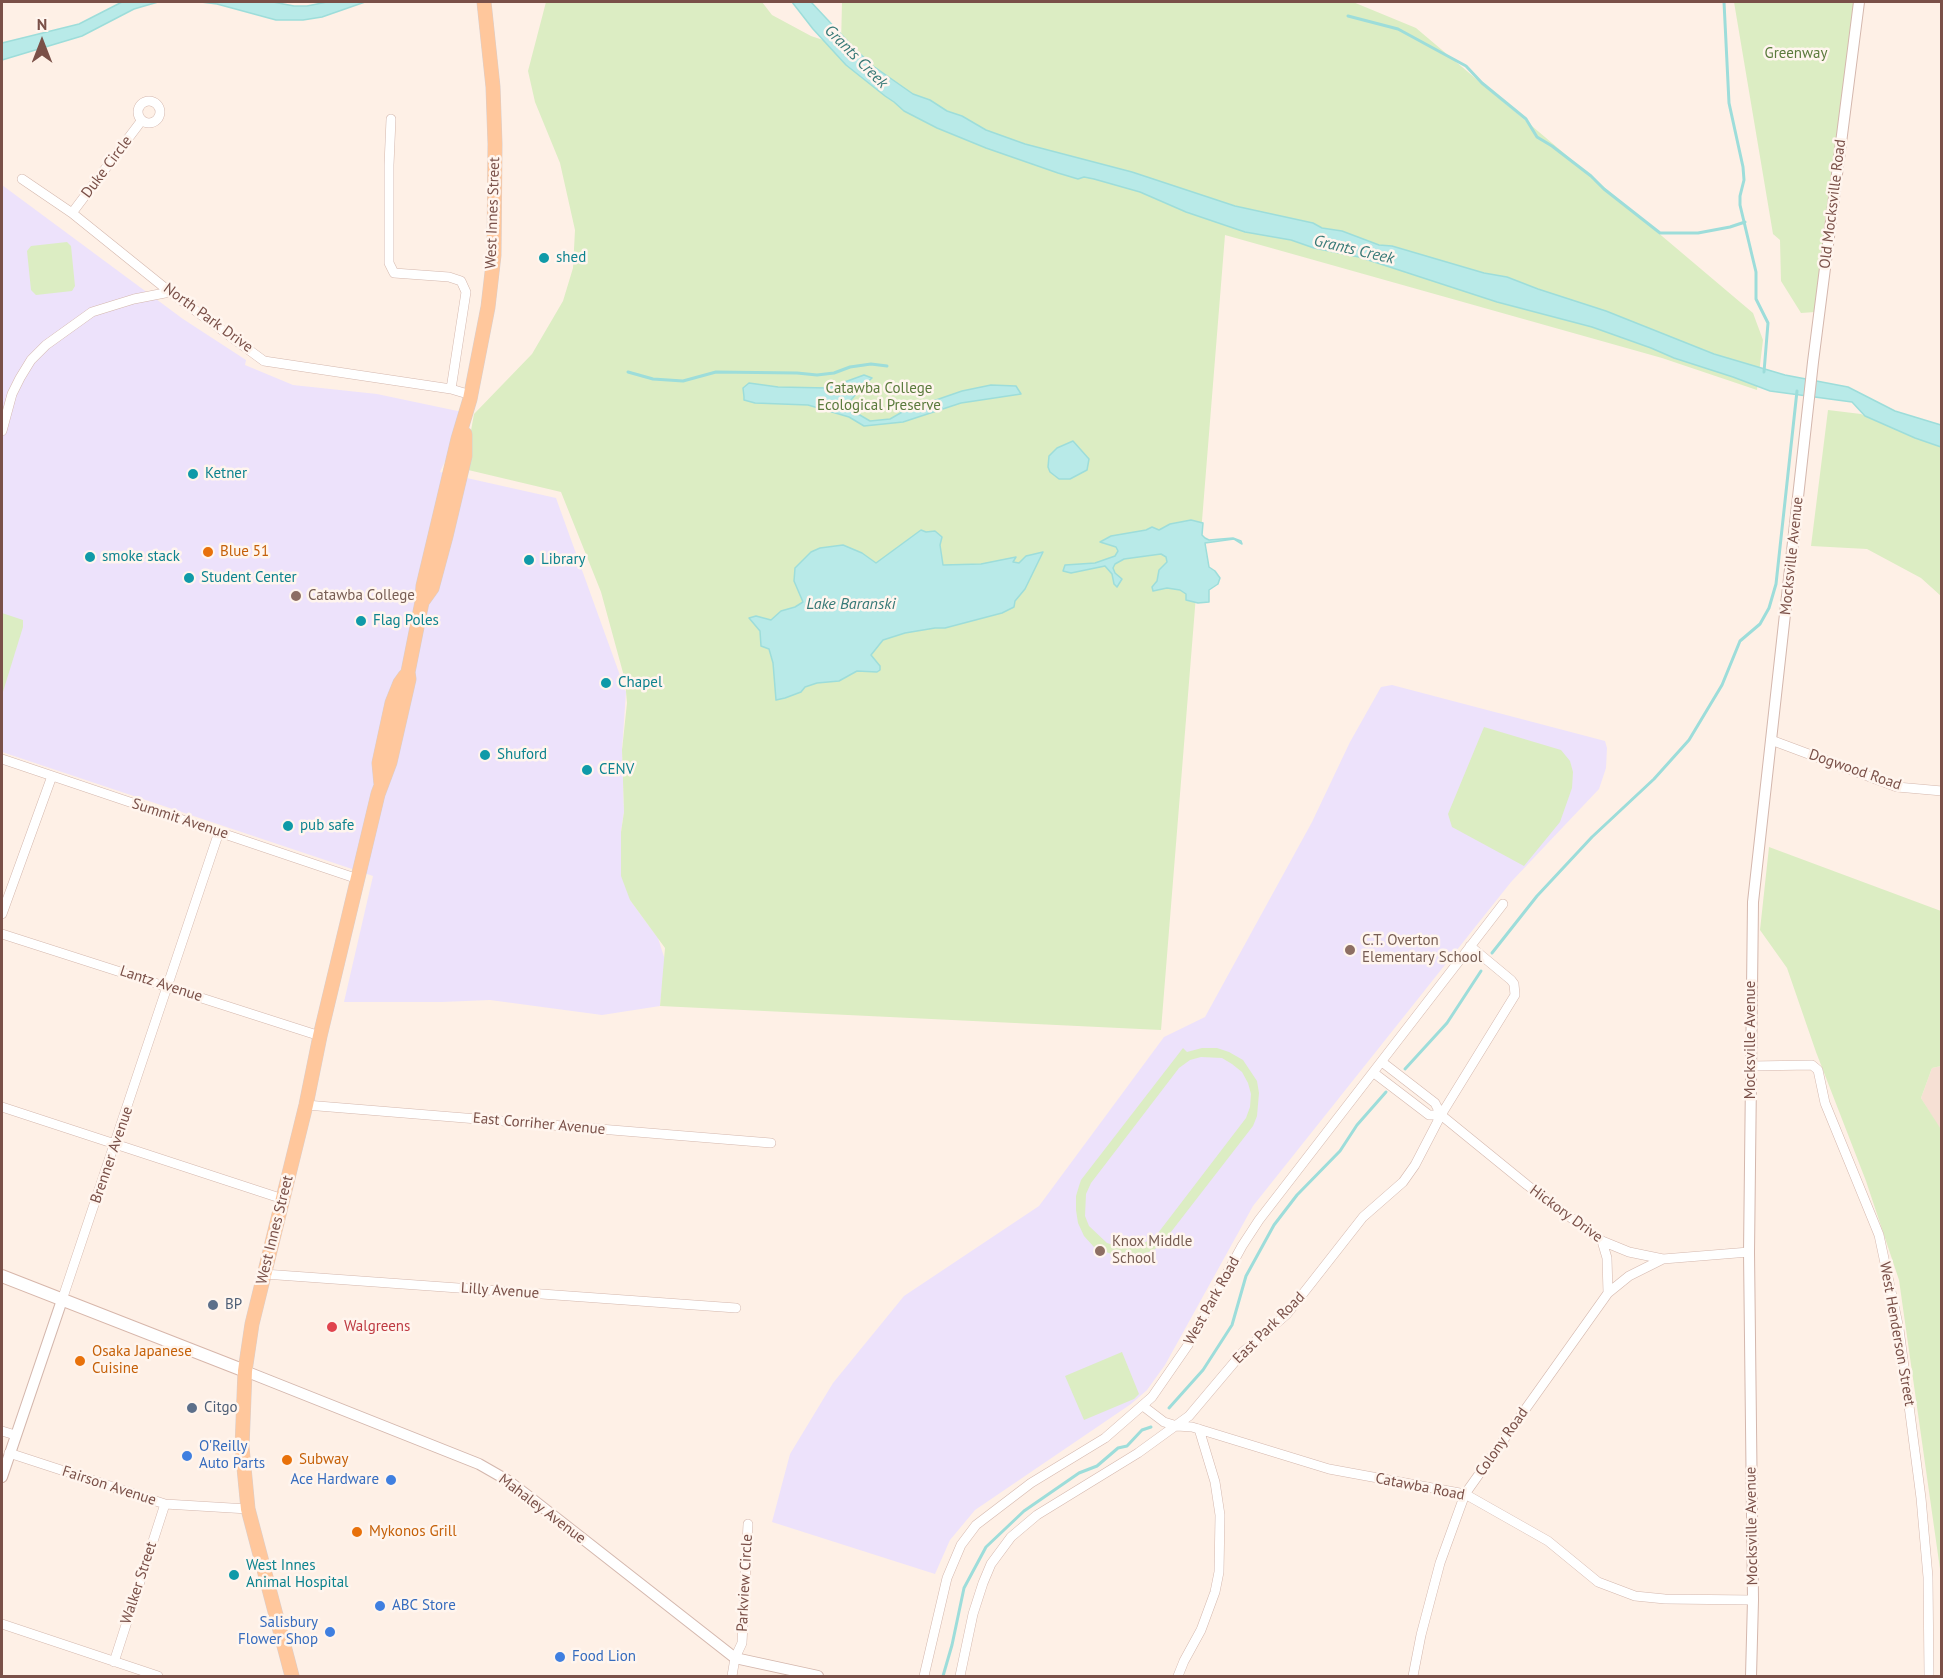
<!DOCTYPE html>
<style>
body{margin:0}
#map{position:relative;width:1943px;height:1678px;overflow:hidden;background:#fef0e6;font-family:"PT Sans",sans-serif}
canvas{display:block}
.frame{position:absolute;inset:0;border:3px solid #7a5048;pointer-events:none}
.north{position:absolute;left:12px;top:12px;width:60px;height:60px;-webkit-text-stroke:4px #fff5ee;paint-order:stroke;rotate:0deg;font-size:16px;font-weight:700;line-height:24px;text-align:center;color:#7a5048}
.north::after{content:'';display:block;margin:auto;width:21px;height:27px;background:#7a5048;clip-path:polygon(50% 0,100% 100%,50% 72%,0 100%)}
</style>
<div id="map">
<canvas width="1943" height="1678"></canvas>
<div class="frame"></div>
<div class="north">N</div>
</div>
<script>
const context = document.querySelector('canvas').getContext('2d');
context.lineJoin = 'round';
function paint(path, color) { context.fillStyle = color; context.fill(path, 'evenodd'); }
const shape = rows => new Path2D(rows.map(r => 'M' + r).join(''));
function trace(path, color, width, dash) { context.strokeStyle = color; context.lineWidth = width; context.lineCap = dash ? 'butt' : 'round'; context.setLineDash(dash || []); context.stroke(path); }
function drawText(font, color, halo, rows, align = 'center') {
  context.font = font + ' "PT Sans",sans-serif'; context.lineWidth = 5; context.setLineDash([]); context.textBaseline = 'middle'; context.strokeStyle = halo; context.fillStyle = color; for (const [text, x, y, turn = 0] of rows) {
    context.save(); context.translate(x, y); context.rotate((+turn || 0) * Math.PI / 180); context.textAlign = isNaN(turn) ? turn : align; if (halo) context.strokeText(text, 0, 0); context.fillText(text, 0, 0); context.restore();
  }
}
const residential = shape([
 [1941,1066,1941,1131,1921,1098,1932,1068]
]);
const education = shape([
 [2,185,183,319,246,360,245,365,293,385,377,394,467,413,440,472,556,498,626,692,622,750,624,812,621,832,630,900,658,938,665,960,660,1006,602,1015,490,1000,442,1002,344,1002,373,876,2,752],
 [1392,685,1605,741,1607,748,1606,768,1599,789,1511,882,1253,1206,1165,1365,1147,1390,1131,1404,975,1510,950,1540,935,1574,772,1522,790,1454,833,1383,904,1296,1039,1206,1164,1037,1205,1017,1312,822,1350,742,1381,687]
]);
const green = shape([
 [546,2,762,2,772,15,811,36,841,46,842,2,1353,2,1416,28,1753,313,1763,340,1757,390,1662,358,1225,235,1161,1030,660,1006,665,948,630,900,621,876,621,832,624,812,622,750,627,703,625,680,601,592,561,492,464,469,474,414,532,354,563,301,573,268,575,230,560,163,535,102,528,71],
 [1734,2,1856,2,1815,312,1801,313,1781,281,1780,240,1773,234],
 [67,242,71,246,75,286,72,291,36,295,31,290,27,251,31,246],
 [1828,410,1861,414,1915,438,1941,447,1941,596,1921,578,1867,549,1811,546],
 [2,613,23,620,23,627,2,695],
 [1484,727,1561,750,1570,761,1573,772,1572,788,1560,822,1524,866,1452,827,1448,814],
 [1769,847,1941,911,1941,1066,1932,1068,1921,1098,1942,1131,1941,1576,1899,1280,1866,1181,1816,1052,1787,968,1760,930],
 [1183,1048,1187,1052,1202,1048,1217,1048,1229,1052,1243,1060,1257,1081,1259,1093,1257,1116,1253,1126,1164,1241,1154,1250,1141,1255,1116,1256,1094,1247,1084,1236,1078,1223,1076,1210,1076,1196,1079,1186,1081,1180],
 [1201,1057,1222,1058,1232,1064,1242,1072,1248,1083,1251,1094,1250,1107,1246,1118,1155,1237,1136,1247,1123,1248,1107,1243,1089,1226,1085,1216,1086,1194,1091,1183,1179,1068,1190,1060],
 [1122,1352,1139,1394,1134,1399,1084,1420,1065,1376]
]);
const water = shape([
 [122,2,158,2,134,9,82,36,2,60,2,43,79,24,122,2],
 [201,2,273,2,294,6,307,6,327,2,365,2,322,17,303,20,276,20,217,4,201,2],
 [792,2,811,2,854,48,873,66,913,94,930,100,947,111,962,116,986,130,1025,144,1132,172,1235,206,1313,223,1322,228,1342,231,1379,245,1392,246,1484,273,1507,277,1538,289,1606,311,1714,354,1785,375,1848,387,1895,411,1941,425,1941,447,1915,438,1865,416,1852,402,1770,391,1733,377,1674,358,1651,348,1592,327,1497,302,1359,257,1314,248,1291,240,1245,232,1186,212,1140,192,1094,179,1084,177,1078,179,1058,173,986,148,937,128,904,111,894,102,885,96,846,65,813,29,792,2],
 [864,375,872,378,861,388,851,400,853,411,870,421,890,419,904,411,962,391,991,385,1016,386,1021,394,961,403,903,422,864,426,849,417,808,405,755,403,744,400,744,397,743,388,749,383,778,387,828,388,864,375],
 [1073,441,1089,459,1087,470,1070,479,1059,479,1050,472,1048,467,1049,456,1057,448,1073,441],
 [1191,520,1203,523,1202,535,1205,538,1209,540,1233,538,1241,541,1242,544,1234,539,1205,543,1209,567,1215,571,1220,578,1218,584,1209,590,1209,602,1198,603,1186,600,1186,594,1180,590,1167,588,1153,591,1152,587,1157,581,1159,570,1167,562,1166,557,1161,554,1124,559,1115,564,1113,568,1115,573,1122,579,1117,587,1114,584,1112,574,1105,566,1071,573,1063,571,1065,565,1095,563,1115,556,1118,551,1116,547,1100,542,1111,536,1146,530,1152,527,1159,530,1170,524,1191,520],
 [921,530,926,532,935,531,942,537,940,545,943,565,981,564,1016,557,1013,562,1019,563,1026,556,1043,552,1025,589,1015,601,1014,607,1002,613,945,628,935,628,905,633,883,640,871,655,880,666,880,670,877,672,857,671,839,681,817,683,805,687,801,692,785,698,776,700,773,663,769,649,761,646,760,631,749,618,756,616,771,620,781,611,795,607,803,602,794,581,795,568,811,552,820,548,843,545,862,553,876,563,921,530]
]);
const stream = shape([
 [1724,2,1729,103,1743,167,1744,180,1740,196,1740,205,1756,272,1756,299,1768,323,1764,372],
 [1348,16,1398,29,1466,66,1482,83,1526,119,1537,137,1552,146,1591,176,1604,189,1660,233,1698,233,1730,227,1745,222],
 [628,372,653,379,683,381,716,372,797,373,817,375,834,373,850,367,871,364,887,366],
 [1492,953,1537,896,1592,837,1654,779,1689,740,1722,685,1740,641,1760,624,1769,608,1776,584,1797,391],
 [1405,1069,1447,1023,1481,971],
 [1169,1408,1203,1370,1232,1325,1246,1276,1274,1225,1297,1195,1340,1151,1357,1125,1386,1092],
 [943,1676,952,1645,964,1588,986,1547,1024,1511,1079,1473,1097,1466,1118,1448,1127,1446,1142,1430,1151,1427]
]);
const minor = shape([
 '138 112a11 11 0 1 1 22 0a11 11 0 1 1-22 0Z',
 [391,119,389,165,389,263,394,273,449,277,461,281,466,292,451,389],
 [22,179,72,213,170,292,264,361,451,389,471,395],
 [72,213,142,120],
 [2,431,12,394,20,378,31,360,46,345,92,312,134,299,170,292],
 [1771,740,1897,787,1942,791],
 [2,759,358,879],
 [2,914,52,776],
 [2,934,320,1036],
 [1751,1066,1812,1065,1818,1070,1825,1103,1879,1235,1899,1329,1921,1498,1928,1577,1929,1676],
 [1374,1073,1429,1115,1441,1115,1435,1103,1382,1062],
 [306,1105,771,1143],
 [2,1107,283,1199],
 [1441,1115,1527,1185,1602,1241,1629,1252,1663,1259,1749,1252],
 [1602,1241,1607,1258,1608,1293],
 [264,1274,736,1308],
 [62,1300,219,832],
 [1143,1406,1164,1422,1177,1426,1192,1427,1329,1469,1465,1494,1548,1541,1598,1582,1635,1596,1665,1599,1753,1600],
 [2,1431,15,1435],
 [9,1453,165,1504,248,1509],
 [2,1624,158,1676],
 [114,1662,165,1504],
 [732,1676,735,1658,742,1643,748,1524],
 [924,1676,947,1578,961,1545,976,1525,1031,1483,1105,1438,1152,1397,1188,1345,1242,1246,1259,1220,1503,904],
 [960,1676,973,1614,983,1583,991,1564,1011,1537,1037,1515,1138,1453,1189,1416,1243,1352,1287,1314,1363,1217,1403,1182,1415,1165,1441,1115,1515,995,1514,984,1511,980,1470,946],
 [1178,1676,1184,1661,1201,1630,1215,1592,1219,1572,1220,1515,1215,1482,1199,1429],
 [1413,1676,1421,1635,1440,1563,1465,1494,1608,1293,1629,1276,1663,1259]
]);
const tertiary = shape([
 [245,1371,479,1464,507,1480,527,1495,735,1658,818,1676],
 [2,1477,62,1300],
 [1751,1676,1753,1600,1749,1252,1753,902,1813,362,1859,2]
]);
const secondary = shape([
 [2,1276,245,1371]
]);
const primary = shape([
 [422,602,432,588,446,536,465,456,465,434],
 [381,784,379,763,392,703,400,683,405,676],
 [292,1676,248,1509,242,1447,245,1371,252,1324,306,1105,320,1036,378,794,390,762,409,679,408,672,422,602,423,586,458,439,470,399,488,307,494,255,495,144,493,87,484,2]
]);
const markers = [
 [544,258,6,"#0f9aa8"],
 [193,474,6,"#0f9aa8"],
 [208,552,6,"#e8710a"],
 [90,557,6,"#0f9aa8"],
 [529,560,6,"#0f9aa8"],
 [189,578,6,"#0f9aa8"],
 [296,596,6,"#8d6e63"],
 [361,621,6,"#0f9aa8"],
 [606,683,6,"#0f9aa8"],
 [485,755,6,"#0f9aa8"],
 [587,770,6,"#0f9aa8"],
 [288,826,6,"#0f9aa8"],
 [1350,950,6,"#8d6e63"],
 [1100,1251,6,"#8d6e63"],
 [213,1305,6,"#5c6f8a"],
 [332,1327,6,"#e0444e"],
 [80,1361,6,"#e8710a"],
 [192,1408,6,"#5c6f8a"],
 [187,1456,6,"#3f7fe0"],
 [287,1460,6,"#e8710a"],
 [391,1480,6,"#3f7fe0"],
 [357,1532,6,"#e8710a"],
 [234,1575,6,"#0f9aa8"],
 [380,1606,6,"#3f7fe0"],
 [330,1632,6,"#3f7fe0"],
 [560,1657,6,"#3f7fe0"]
];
const parkNames = [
 ["Greenway",1796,54],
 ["Catawba College",879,389],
 ["Ecological Preserve",879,406]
];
const streetNames = [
 ["Duke Circle",107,167,-53],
 ["Old Mocksville Road",1833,204,-83],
 ["West Innes Street",493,213,-88],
 ["North Park Drive",208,318,36],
 ["Mocksville Avenue",1792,556,-84],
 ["Dogwood Road",1855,770,19],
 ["Summit Avenue",180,819,18],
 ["Lantz Avenue",161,984,18],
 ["Mocksville Avenue",1751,1040,-90],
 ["East Corriher Avenue",539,1124,5],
 ["Brenner Avenue",112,1155,-71],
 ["Hickory Drive",1566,1214,36],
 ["West Innes Street",275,1230,-76],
 ["Lilly Avenue",500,1291,4],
 ["West Park Road",1212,1301,-61],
 ["East Park Road",1269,1328,-45],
 ["West Henderson Street",1897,1334,80],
 ["Colony Road",1502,1442,-55],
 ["Fairson Avenue",109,1486,18],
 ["Catawba Road",1420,1487,11],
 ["Mahaley Avenue",542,1509,37],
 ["Mocksville Avenue",1752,1526,-91],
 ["Walker Street",139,1583,-72],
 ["Parkview Circle",745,1583,-87]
];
const cultureNames = [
 ["shed",556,258],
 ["Ketner",205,474],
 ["smoke stack",102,557],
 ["Library",541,560],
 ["Student Center",201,578],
 ["Flag Poles",373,621],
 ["Chapel",618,683],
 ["Shuford",497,755],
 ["CENV",599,770],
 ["pub safe",300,826],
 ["West Innes",246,1566],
 ["Animal Hospital",246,1583]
];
const foodNames = [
 ["Blue 51",220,552],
 ["Osaka Japanese",92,1352],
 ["Cuisine",92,1369],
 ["Subway",299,1460],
 ["Mykonos Grill",369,1532]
];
const educationNames = [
 ["Catawba College",308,596],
 ["C.T. Overton",1362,941],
 ["Elementary School",1362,958],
 ["Knox Middle",1112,1242],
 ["School",1112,1259]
];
const serviceNames = [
 ["BP",225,1305],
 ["Citgo",204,1408]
];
const healthNames = [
 ["Walgreens",344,1327]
];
const shopNames = [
 ["O'Reilly",199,1447],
 ["Auto Parts",199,1464],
 ["Ace Hardware",379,1480,"right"],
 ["ABC Store",392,1606],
 ["Salisbury",318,1623,"right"],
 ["Flower Shop",318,1640,"right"],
 ["Food Lion",572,1657]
];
const waterNames = [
 ["Grants Creek",856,57,45],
 ["Grants Creek",1354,250,13],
 ["Lake Baranski",851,604]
];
paint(residential, '#f6e0d4');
paint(education, '#ede2fb');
paint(green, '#dcedc3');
paint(water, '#b8eae8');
trace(water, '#9dddda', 1.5);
trace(stream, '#9dddda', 3);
trace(minor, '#d4b7ad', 10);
trace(tertiary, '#d4b7ad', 12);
trace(secondary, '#d7b6aa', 14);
trace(primary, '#dacecc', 15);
trace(minor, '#fff', 9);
trace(tertiary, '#fff', 10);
trace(secondary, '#fff', 12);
trace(primary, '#ffc79c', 14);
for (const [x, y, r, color] of markers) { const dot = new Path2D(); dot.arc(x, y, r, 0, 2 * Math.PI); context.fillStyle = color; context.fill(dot); trace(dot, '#fff5ee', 2); }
drawText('15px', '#5a7a3c', '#fff5ee', parkNames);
drawText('15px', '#7a5048', '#fff5ee', streetNames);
drawText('15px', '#0d838f', '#fff5ee', cultureNames, 'left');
drawText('15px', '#c56008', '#fff5ee', foodNames, 'left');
drawText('15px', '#785e54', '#fff5ee', educationNames, 'left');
drawText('15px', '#4e5e75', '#fff5ee', serviceNames, 'left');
drawText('15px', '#be3a42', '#fff5ee', healthNames, 'left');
drawText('15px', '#366cbe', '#fff5ee', shopNames, 'left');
drawText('italic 16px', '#377977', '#fff5ee', waterNames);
</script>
